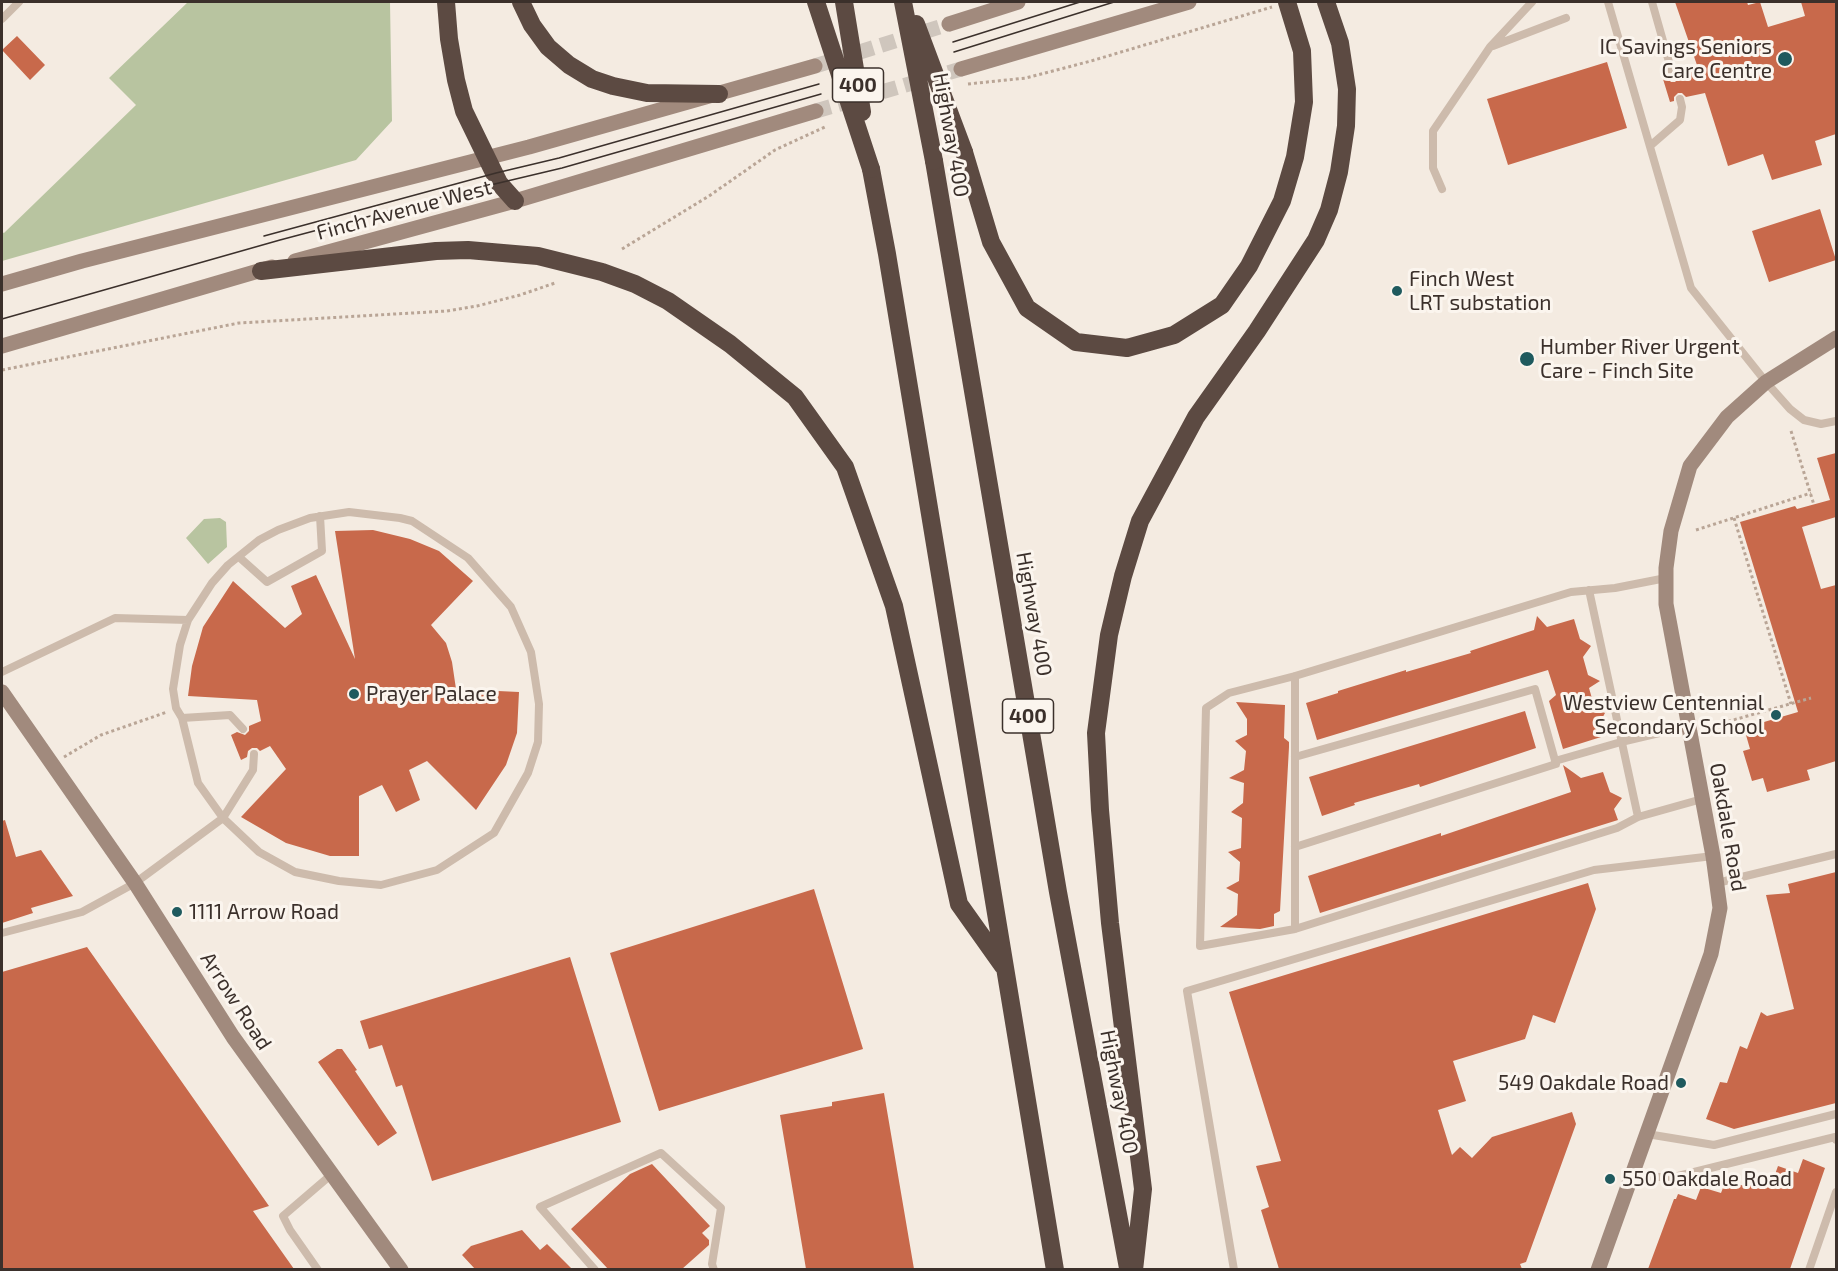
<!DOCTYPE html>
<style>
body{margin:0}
#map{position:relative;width:1838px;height:1271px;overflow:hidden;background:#f4ebe1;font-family:"Exo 2",sans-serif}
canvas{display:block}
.frame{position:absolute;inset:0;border:3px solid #3b302b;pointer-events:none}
</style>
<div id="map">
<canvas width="1838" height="1271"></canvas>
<div class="frame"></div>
</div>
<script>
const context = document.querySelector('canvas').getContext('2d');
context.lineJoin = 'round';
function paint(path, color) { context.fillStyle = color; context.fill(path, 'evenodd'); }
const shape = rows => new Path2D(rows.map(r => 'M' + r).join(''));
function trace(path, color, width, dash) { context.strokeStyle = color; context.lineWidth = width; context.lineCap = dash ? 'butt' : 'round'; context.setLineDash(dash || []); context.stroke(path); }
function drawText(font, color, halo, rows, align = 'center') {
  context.font = font + ' "Exo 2",sans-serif'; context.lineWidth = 6; context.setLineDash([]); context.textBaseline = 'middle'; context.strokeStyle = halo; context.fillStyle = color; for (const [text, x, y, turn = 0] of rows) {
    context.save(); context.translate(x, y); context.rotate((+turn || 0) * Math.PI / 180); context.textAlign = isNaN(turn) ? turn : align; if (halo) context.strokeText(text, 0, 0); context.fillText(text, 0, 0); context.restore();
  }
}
const green = shape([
 [188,2,390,2,392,121,356,160,2,261,2,232,4,233,136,105,109,78],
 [220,518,226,522,227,547,208,564,186,538,204,519]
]);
const building = shape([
 [1675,2,1747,2,1748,5,1760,2,1768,27,1805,16,1801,2,1836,2,1836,134,1815,141,1822,165,1772,180,1763,154,1728,166,1705,93,1686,97,1682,93,1678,93,1674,97,1674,101,1670,102,1663,79,1667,78,1671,82,1675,82,1679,78,1679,74,1698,68],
 [17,36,45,65,30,80,2,50],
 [1607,62,1627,128,1508,165,1487,99],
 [1820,209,1836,260,1769,282,1752,231],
 [1836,453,1836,517,1802,527,1821,589,1836,585,1836,761,1807,770,1810,780,1767,792,1763,778,1752,781,1743,751,1750,749,1746,735,1749,734,1747,727,1798,712,1740,522,1795,506,1797,509,1830,500,1817,458],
 [373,530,410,539,439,551,473,581,431,625,446,643,452,662,456,689,519,692,517,733,506,765,476,810,427,761,409,770,420,800,396,812,382,785,359,796,359,856,330,856,286,843,241,817,286,769,270,746,260,751,257,748,252,748,248,751,247,757,241,760,231,735,237,732,245,735,249,731,249,726,261,721,257,700,188,696,192,666,203,627,233,581,285,628,302,614,291,586,316,575,355,659,335,531],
 [1537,616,1547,627,1574,619,1580,639,1591,646,1583,657,1588,675,1600,681,1589,688,1595,709,1605,713,1598,726,1601,737,1563,749,1549,701,1556,695,1548,670,1317,740,1306,703,1338,693,1338,691,1406,670,1406,672,1471,653,1470,651,1534,630],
 [1236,702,1285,705,1284,738,1289,742,1289,747,1280,911,1274,914,1274,926,1260,929,1220,927,1237,915,1238,894,1226,888,1239,881,1240,862,1228,852,1241,848,1242,818,1231,812,1243,803,1244,783,1229,778,1244,770,1246,751,1235,741,1247,735,1247,719],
 [1525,711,1536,748,1420,787,1419,784,1354,803,1355,805,1322,816,1309,777],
 [1563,765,1581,778,1603,772,1610,792,1622,798,1614,809,1618,820,1320,913,1308,876,1441,833,1441,836,1571,792],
 [5,820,16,857,41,850,73,896,31,908,33,913,2,923,2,821],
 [1836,872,1836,1103,1734,1129,1706,1119,1720,1082,1727,1083,1740,1046,1747,1049,1761,1012,1767,1016,1794,1009,1766,895,1790,893,1788,884],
 [1588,883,1596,909,1555,1023,1533,1015,1525,1039,1453,1061,1466,1101,1438,1110,1452,1155,1460,1147,1472,1158,1492,1137,1572,1112,1576,1124,1526,1262,1520,1264,1522,1269,1279,1269,1261,1210,1269,1207,1256,1166,1281,1161,1229,992],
 [814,889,863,1049,659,1111,610,953],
 [87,947,269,1206,253,1211,294,1269,2,1269,2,972],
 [570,957,621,1122,432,1181,402,1085,396,1087,382,1045,369,1049,360,1021],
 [337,1049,342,1049,357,1070,355,1071,397,1133,378,1146,318,1062],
 [884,1093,914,1269,806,1269,780,1115,832,1106,832,1102],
 [1803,1159,1825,1168,1790,1269,1648,1269,1674,1199,1676,1199,1678,1194,1696,1200,1701,1187,1721,1193,1726,1180,1747,1187,1752,1173,1773,1180,1778,1166,1798,1173],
 [652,1164,710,1226,702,1233,709,1240,709,1245,682,1269,608,1269,571,1229,630,1174],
 [522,1230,540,1250,547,1244,572,1269,475,1269,462,1255,471,1246]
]);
const secondaryTunnel = shape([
 [815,66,949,24],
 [816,111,961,69]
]);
const path = shape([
 [968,84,1026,78,1091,61,1272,7],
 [622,249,709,196,775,150,827,126],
 [2,370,239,323,447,311,477,306,520,295,555,283],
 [1791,431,1814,505],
 [1734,518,1791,704],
 [1696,530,1811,493],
 [1705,728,1811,698],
 [64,757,101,735,167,712]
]);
const lane = shape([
 [1608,2,1691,288,1766,382,1790,409,1804,420,1821,424,1836,421],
 [1652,2,1673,76],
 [2,19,19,2],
 [1493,46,1566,18],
 [1650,146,1680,120,1682,107,1680,99],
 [1442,189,1433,168,1433,131,1490,47,1532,2],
 [349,512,400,518,412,521,468,558,511,607,531,652,539,704,538,742,528,773,494,833,437,870,381,885,339,881,295,872,259,852,223,818,198,783,182,718,176,708,173,689,180,645,188,620,212,583,228,565,259,540,278,530,310,518,349,512],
 [239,557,267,582,322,551,320,516],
 [1666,578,1615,588,1571,592,1295,676,1229,693,1206,708,1200,946,1295,929,1617,828,1638,817,1702,799],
 [1589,590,1638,817],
 [2,672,115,618,188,620],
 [182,718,230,715,243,729],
 [1555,761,1621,742,1689,726],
 [1295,847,1556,764,1535,689,1295,757],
 [1717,883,1836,854],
 [1295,929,1295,676],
 [2,933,82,912,135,883,223,818,253,770,254,754],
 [1647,1134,1714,1145,1836,1114],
 [1632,1177,1674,1177,1835,1137,1836,1140],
 [318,1270,290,1230,283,1216,332,1174],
 [595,1270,540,1207,661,1153,721,1208,712,1264,714,1270],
 [1234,1270,1187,991,1594,870,1713,856],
 [1809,1270,1836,1192]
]);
const secondary = shape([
 [949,24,1018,2],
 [961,69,1189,2],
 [295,261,515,201,816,111],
 [2,284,82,261,529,147,815,66],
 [2,346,272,267],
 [2,692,135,883,233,1037,401,1270],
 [1598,1270,1711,954,1720,908,1713,856,1666,604,1666,568,1671,531,1690,466,1727,417,1766,382,1836,338]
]);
const highway = shape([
 [446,2,449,39,456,80,464,111,499,183,515,201],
 [521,2,532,25,548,47,569,65,592,79,613,86,647,93,719,94],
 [964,152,991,242,1027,308,1076,342,1127,348,1174,335,1222,305,1249,266,1282,201,1295,157,1304,102,1302,51,1287,2],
 [934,161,1058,892,1128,1268],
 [871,169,887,254,1055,1270],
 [261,271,436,251,468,250,538,256,602,272,635,284,668,301,730,344,795,397,845,467,894,606,959,904,1003,966],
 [1134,1270,1143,1189,1110,923,1100,810,1096,733,1109,635,1123,576,1140,521,1196,417,1257,331,1316,240,1329,210,1339,172,1346,126,1347,89,1340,43,1326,2]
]);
const tram = shape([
 [953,42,1080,2],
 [954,52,1114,2],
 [264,236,496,173,559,158,819,84],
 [2,319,280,240,461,192,562,168,821,94]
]);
const highwayBridge = shape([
 [816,2,871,169],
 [844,2,862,112],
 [903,2,934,161],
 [916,24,964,152]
]);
const markers = [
 [1785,59,8,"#1f5a5e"],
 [1397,291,6,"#1f5a5e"],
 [1527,359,8,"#1f5a5e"],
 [354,694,6,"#1f5a5e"],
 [1776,715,6,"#1f5a5e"],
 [177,912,6,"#1f5a5e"],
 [1681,1083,6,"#1f5a5e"],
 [1610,1179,6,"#1f5a5e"]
];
const shields = [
 [858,85,51],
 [1028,716,51]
];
const shieldNames = [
 ["400",858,85],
 ["400",1028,716]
];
const poiNames = [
 ["IC Savings Seniors",1772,47,"right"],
 ["Care Centre",1772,71,"right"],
 ["Finch West",1409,279],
 ["LRT substation",1409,303],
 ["Humber River Urgent",1540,347],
 ["Care - Finch Site",1540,371],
 ["Prayer Palace",366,694],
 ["Westview Centennial",1764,703,"right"],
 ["Secondary School",1764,727,"right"],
 ["1111 Arrow Road",189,912],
 ["549 Oakdale Road",1669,1083,"right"],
 ["550 Oakdale Road",1622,1179]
];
const streetNames = [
 ["Highway 400",951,135,80],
 ["Finch Avenue West",404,210,-15],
 ["Highway 400",1034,614,80],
 ["Oakdale Road",1728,827,80],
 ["Arrow Road",236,1001,57],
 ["Highway 400",1119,1092,79]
];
paint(green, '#b8c4a0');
paint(building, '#c8694b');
trace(secondaryTunnel, '#cfc6bd', 15, [15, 8]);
trace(path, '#b9a596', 3, [3, 3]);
trace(lane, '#cdbbac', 8);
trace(secondary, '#a18a7d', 15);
trace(highway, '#5c4a42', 18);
trace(tram, '#3b302b', 1.5);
trace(highwayBridge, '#5c4a42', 18);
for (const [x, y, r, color] of markers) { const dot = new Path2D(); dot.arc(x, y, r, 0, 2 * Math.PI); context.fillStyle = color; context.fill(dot); trace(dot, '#fbf5ee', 2); }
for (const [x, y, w] of shields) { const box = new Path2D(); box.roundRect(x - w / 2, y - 17, w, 34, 4.5); context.fillStyle = '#fbf5ee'; context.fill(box); trace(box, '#3b302b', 1.5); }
drawText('bold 20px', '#3b302b', null, shieldNames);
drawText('21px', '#3b302b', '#fbf5ee', poiNames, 'left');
drawText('21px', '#3b302b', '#fbf5ee', streetNames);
</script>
